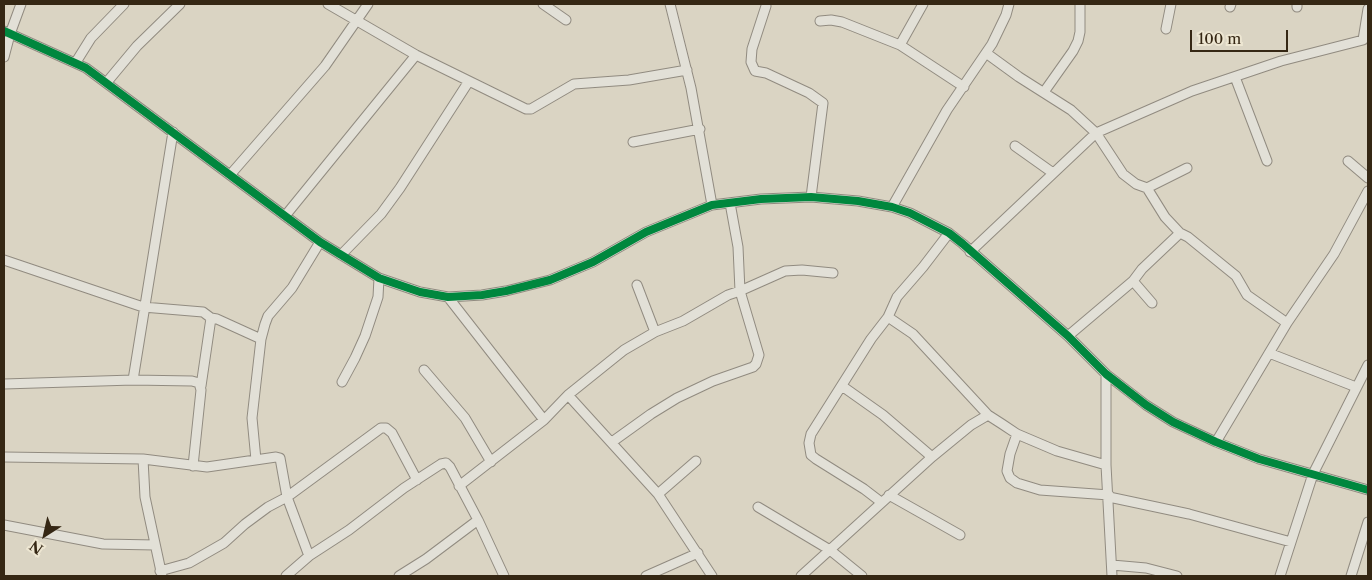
<!DOCTYPE html>
<style>
body{margin:0}
#map{position:relative;width:1372px;height:580px;overflow:hidden;background:#dad4c3;font-family:"Libre Caslon Text",serif}
canvas{display:block}
.frame{position:absolute;inset:0;border:5px solid #352714;pointer-events:none}
.north{position:absolute;left:20px;top:510px;width:50px;height:50px;-webkit-text-stroke:4px #ede6d2;paint-order:stroke;rotate:215deg;font-size:14px;font-weight:700;line-height:20px;text-align:center;color:#352714}
.north::after{content:'';display:block;margin:auto;width:18px;height:22px;background:#352714;clip-path:polygon(50% 0,100% 100%,50% 72%,0 100%)}
.scale{position:absolute;left:1190px;top:30px;width:98px;height:22px;box-sizing:border-box;border:2px solid #352714;border-top:0;padding-left:6px;font-size:15px;line-height:18px;white-space:nowrap;color:#352714;-webkit-text-stroke:4px #ede6d2;paint-order:stroke}
</style>
<div id="map">
<canvas width="1372" height="580"></canvas>
<div class="frame"></div>
<div class="north">N</div>
<div class="scale">100 m</div>
</div>
<script>
const context = document.querySelector('canvas').getContext('2d');
context.lineJoin = 'round';
const shape = rows => new Path2D(rows.map(r => 'M' + r).join(''));
function trace(path, color, width, dash) { context.strokeStyle = color; context.lineWidth = width; context.lineCap = dash ? 'butt' : 'round'; context.setLineDash(dash || []); context.stroke(path); }
const minor = shape([
 [328,4,416,55,526,109,531,109,574,84,629,80,687,70],
 [543,4,566,20],
 [670,4,691,88,712,205],
 [766,6,752,49,751,62,755,71,766,73,809,93,823,103,811,197],
 [1230,7,1231,4],
 [1297,7,1297,4],
 [820,21,831,20,842,22,900,45,964,87],
 [1166,29,1171,4],
 [4,31,86,68,320,242,379,278,420,292,448,297,482,295,506,291,550,280,593,262,646,232,712,205,761,199,811,197,858,201,892,207,910,213,949,233,963,244,1068,336,1106,374,1146,405,1173,422,1216,442,1259,459,1368,490],
 [900,45,923,4],
 [986,53,1019,77,1071,110,1096,133,1123,174,1136,184,1147,188,1165,217,1180,233,1142,269,1133,281,1068,336],
 [4,57,10,34,21,4],
 [76,62,91,38,124,4],
 [1235,77,1267,161],
 [107,82,137,46,180,4],
 [1044,92,1073,51,1078,41,1080,32,1080,4],
 [633,142,700,129],
 [1015,146,1053,173],
 [1348,161,1368,178],
 [230,175,325,66,368,4],
 [1147,188,1187,168],
 [892,207,947,110,992,44,1006,15,1009,4],
 [285,216,416,55],
 [1180,233,1188,237,1236,276,1247,295,1287,323],
 [970,252,1096,133,1192,91,1281,61,1363,40,1368,9],
 [341,255,381,214,400,188,469,81],
 [4,260,143,307,203,312,211,318,217,319,261,339],
 [1133,281,1152,303],
 [637,285,655,332],
 [448,297,544,420],
 [888,317,913,334,988,415,1002,424,1017,434,1057,451,1106,465],
 [1269,353,1356,387],
 [424,370,465,418,491,462],
 [1106,374,1106,465,1112,576],
 [133,380,192,381,199,383,201,390,193,466],
 [342,382,355,358,365,336,378,297,379,278],
 [4,384,133,380,173,132],
 [201,386,211,318],
 [842,386,883,415,932,457],
 [568,395,658,494,712,576],
 [1017,434,1010,454,1007,471,1010,478,1017,483,1040,490,1109,495],
 [612,442,651,414,677,398,713,381,753,367,756,364,759,355,740,291,785,271,802,270,833,273],
 [1216,442,1287,323,1334,254,1368,191],
 [4,457,143,459,145,497,162,576],
 [143,459,207,467,276,457,280,458,287,497,309,556],
 [256,460,252,418,261,339,265,324,268,316,292,288,320,242],
 [459,486,544,420,568,395,624,350,655,332,683,321,728,295,740,291,738,247,730,203],
 [658,494,696,461],
 [889,495,960,535],
 [1109,497,1189,514,1291,542],
 [881,502,864,489,816,459,811,455,809,443,811,434,871,339,888,317,897,297,923,267,949,233],
 [758,507,830,550,862,576],
 [4,525,103,544,155,545],
 [1112,565,1146,568,1177,576],
 [160,571,189,563,224,543,245,524,268,507,287,497,381,428,386,428,392,433,417,480],
 [286,576,309,556,349,530,404,488,441,464,446,463,450,467,478,520,504,576],
 [399,576,426,559,478,520],
 [646,576,698,553],
 [801,576,932,457,971,425,988,415],
 [1280,576,1313,474,1368,365],
 [1351,576,1368,522]
]);
const cycleway = shape([
 [4,31,86,68,320,242,379,278,420,292,448,297,482,295,506,291,550,280,593,262,646,232,712,205,761,199,811,197,858,201,892,207,910,213,949,233,963,244,1068,336,1106,374,1146,405,1173,422,1216,442,1259,459,1368,490]
]);
trace(minor, '#918b80', 11);
trace(minor, '#e2e0d7', 9);
trace(cycleway, '#00873e', 8);
</script>
